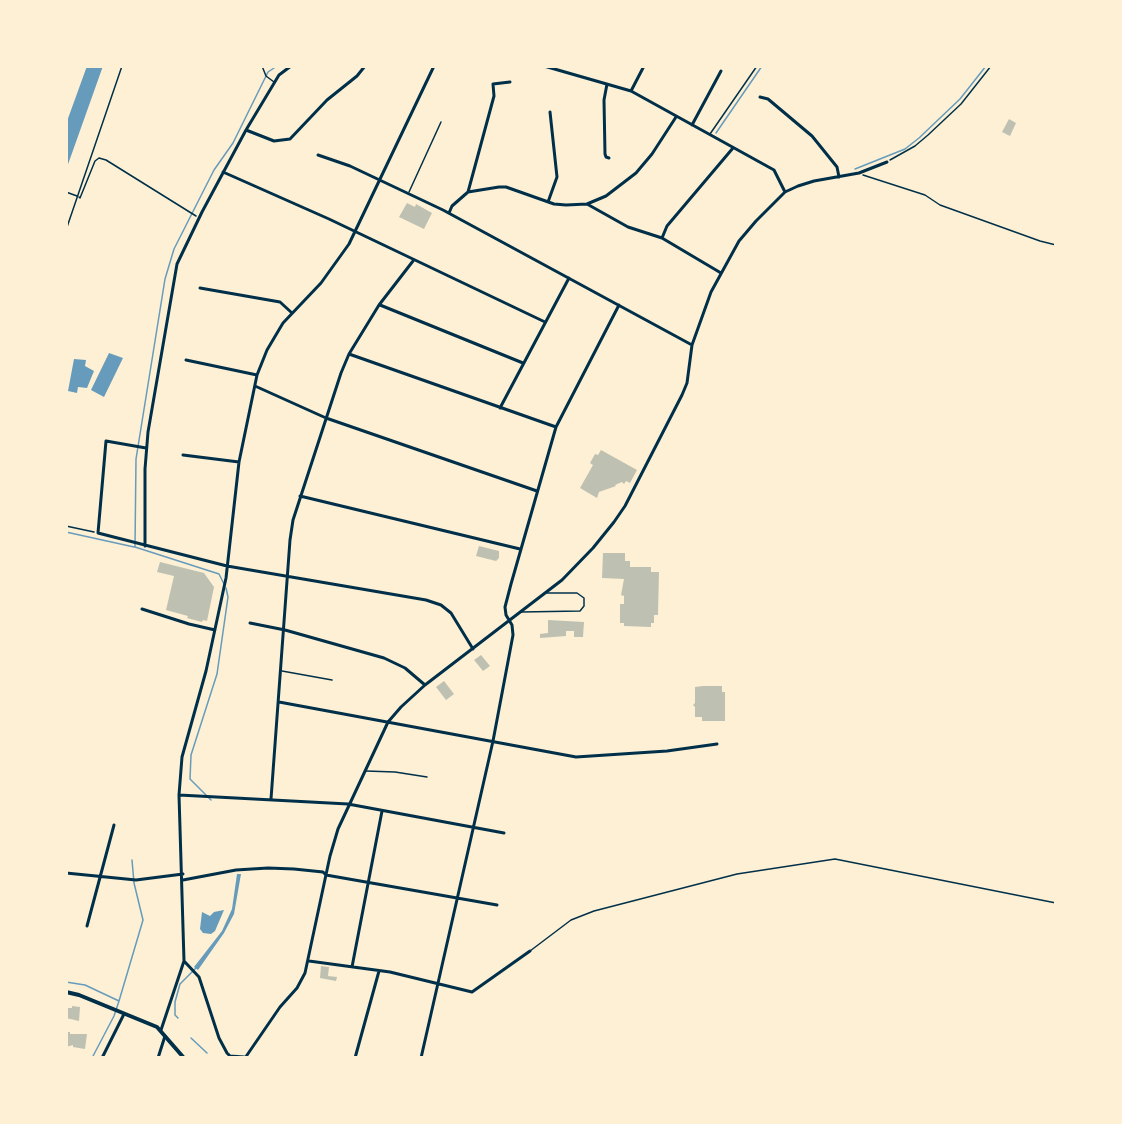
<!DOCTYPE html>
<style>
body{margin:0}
#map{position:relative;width:1122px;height:1124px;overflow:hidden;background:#fdf0d5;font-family:Helvetica,sans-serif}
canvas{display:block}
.frame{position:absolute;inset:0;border:68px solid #fdf0d5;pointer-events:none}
</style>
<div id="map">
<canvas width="1122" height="1124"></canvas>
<div class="frame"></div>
</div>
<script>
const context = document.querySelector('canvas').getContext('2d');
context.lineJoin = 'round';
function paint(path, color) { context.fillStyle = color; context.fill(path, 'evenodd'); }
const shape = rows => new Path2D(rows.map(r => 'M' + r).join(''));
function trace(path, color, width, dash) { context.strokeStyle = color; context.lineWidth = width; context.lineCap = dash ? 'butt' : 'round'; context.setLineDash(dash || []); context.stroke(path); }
const water = shape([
 [87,66,103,66,66,170,66,124],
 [109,353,123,358,104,397,91,390],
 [74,359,86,360,85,366,94,371,87,388,78,387,77,393,68,391],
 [237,874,241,874,234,914,224,933,198,970,194,967,222,931,232,909],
 [224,910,215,931,211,934,203,933,200,929,202,912,210,916,214,912]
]);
const stream = shape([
 [716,133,762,66],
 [855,169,905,149,919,138,960,99,986,66],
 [66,532,134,547],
 [224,584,219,574,135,547,136,459,165,279,174,249,214,170,233,143,268,72,277,66],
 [211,800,190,779,191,755,217,674,228,597,226,588],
 [66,982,85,985,119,1001,114,1016,92,1058],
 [119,1001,143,920,134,883,132,860],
 [178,1018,175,1015,175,1002,180,984,197,967],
 [191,1038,207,1053]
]);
const building = shape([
 [1009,119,1016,123,1010,136,1002,132],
 [407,203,415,207,416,204,432,213,424,229,399,217],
 [601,450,637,470,630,483,626,481,624,484,622,482,615,485,616,486,599,492,597,498,580,488,593,465,590,463,595,454,598,455],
 [479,546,499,551,499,558,496,561,476,556],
 [603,553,625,553,625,561,630,561,630,567,651,567,651,572,659,572,658,615,654,615,654,623,651,623,651,627,624,626,624,623,620,623,620,604,624,604,624,596,621,595,624,579,602,578],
 [160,562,204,573,214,587,207,621,203,620,202,622,187,618,188,616,166,610,174,576,157,572],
 [548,620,584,622,583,637,574,637,574,631,566,631,566,636,540,638,540,634,548,633],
 [481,655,490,666,483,671,474,660],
 [444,681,454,694,446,700,436,687],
 [703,686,722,686,722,692,725,692,725,721,702,721,702,717,695,717,695,707,693,705,695,703,695,687],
 [321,966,329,967,328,976,337,977,336,981,320,978],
 [72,1006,80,1007,79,1021,66,1018,66,1008,72,1008],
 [66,1032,70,1032,70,1034,87,1034,85,1049,73,1047,73,1045,66,1047]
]);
const path = shape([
 [890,160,915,146,928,135,961,104,991,66],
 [863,175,925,195,940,205,1040,241,1056,245],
 [66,192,77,196],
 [79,197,80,198,95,161,99,158,106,160,196,216],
 [66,230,122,66],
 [66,526,94,532]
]);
const service = shape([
 [262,66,266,76,274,82],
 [710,134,757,66],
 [409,192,441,122],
 [521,612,580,611,584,606,584,598,577,593,547,593],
 [282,671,332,680],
 [366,771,395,772,427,777],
 [530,951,571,920,594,911,737,874,835,859,1056,903]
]);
const minor = shape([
 [544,66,631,91,774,170,785,192],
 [607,84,604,100,605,154,606,157,609,158],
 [631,91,644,66],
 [760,97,768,99,812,136,837,167,839,177],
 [692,125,721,71],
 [246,130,274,141,290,139,327,100,357,76,365,66],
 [318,155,350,166,443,210,692,345],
 [223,172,329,219,545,322],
 [468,192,494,96,493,84,510,82],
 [548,202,557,177,550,112],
 [587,204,628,227,662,238,721,273],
 [449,213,452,206,468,192,499,187,506,187,554,204,566,205,587,204,606,196,636,173,652,154,676,117],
 [662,238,667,226,733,148],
 [200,288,280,302,292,313],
 [380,305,523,363],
 [349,354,556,427],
 [186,360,257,375],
 [255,386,326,418,537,491],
 [500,408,569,278],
 [146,448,106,441,98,533,227,566,426,600,441,605,451,613,473,649],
 [183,455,239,462],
 [300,496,520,549],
 [145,546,145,469,148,432,177,264,202,212,246,130,279,75,291,66],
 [142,609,189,624,215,630],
 [250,623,285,630,384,658,405,668,425,685],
 [279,702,576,757,667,751,717,744],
 [179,795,348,804,504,833],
 [271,799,290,540,293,520,341,373,349,354,379,305,413,261],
 [66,873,136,880,183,874],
 [183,880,236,870,268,868,294,869,323,872,326,875,497,905],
 [87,926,114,825],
 [184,961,199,977,219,1038,227,1053,230,1056,244,1057],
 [309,961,390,972,472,992,530,951],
 [352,967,382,811],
 [161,1030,184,961,179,795,182,757,206,671,226,578,239,462,257,375,267,350,283,323,321,283,349,244,434,66],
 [102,1058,124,1014],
 [158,1058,165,1036],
 [245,1058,280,1007,297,988,305,973,330,856,338,829,388,722,401,707,425,685,562,580,593,548,614,522,625,506,682,395,687,383,692,345,711,292,739,241,756,221,785,192,798,186,814,181,859,173,887,162],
 [355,1058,379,971],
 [421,1058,493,741,513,635,512,625,506,615,505,607,511,584,556,427,619,305]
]);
const secondary = shape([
 [66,992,79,995,157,1027,184,1058]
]);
paint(water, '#669bbc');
trace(stream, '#669bbc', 1.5);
paint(building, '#bec0b2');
trace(path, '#003049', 1.5);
trace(service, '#003049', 1.5);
trace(minor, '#003049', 3);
trace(secondary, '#003049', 4);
</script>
